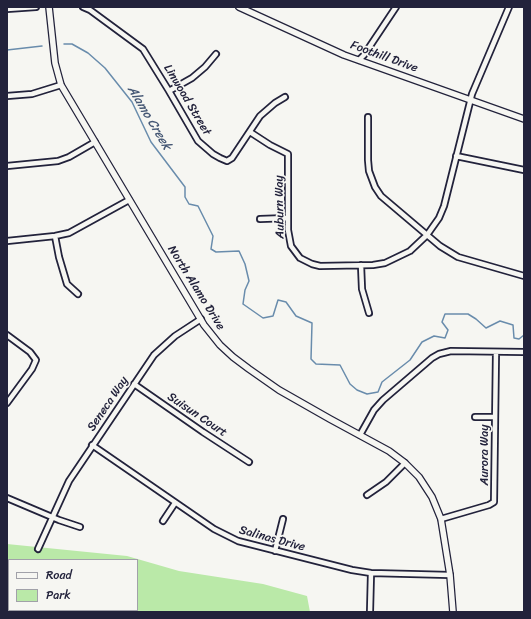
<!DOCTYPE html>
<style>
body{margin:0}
#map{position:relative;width:531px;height:619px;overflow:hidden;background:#f6f6f2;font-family:Sriracha,sans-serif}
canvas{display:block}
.frame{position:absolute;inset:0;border:8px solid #22223b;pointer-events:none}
.legend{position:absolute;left:8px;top:559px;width:130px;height:52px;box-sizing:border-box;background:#f6f6f2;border:1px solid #a1a1a9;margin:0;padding:5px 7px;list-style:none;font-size:12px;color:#22223b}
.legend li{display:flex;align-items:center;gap:8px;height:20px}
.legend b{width:20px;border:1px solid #a1a1a9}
</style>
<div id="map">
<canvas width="531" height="619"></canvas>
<div class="frame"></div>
<ul class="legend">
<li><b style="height:5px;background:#f6f6f2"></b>Road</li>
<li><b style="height:11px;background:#bae9a8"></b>Park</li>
</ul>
</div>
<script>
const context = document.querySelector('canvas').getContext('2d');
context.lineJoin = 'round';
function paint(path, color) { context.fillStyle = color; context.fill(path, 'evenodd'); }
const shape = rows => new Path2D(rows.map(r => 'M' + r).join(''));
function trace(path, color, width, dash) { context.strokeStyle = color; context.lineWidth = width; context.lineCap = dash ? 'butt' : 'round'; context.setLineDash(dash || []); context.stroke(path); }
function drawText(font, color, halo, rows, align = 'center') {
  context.font = font + ' Sriracha,sans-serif'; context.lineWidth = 3.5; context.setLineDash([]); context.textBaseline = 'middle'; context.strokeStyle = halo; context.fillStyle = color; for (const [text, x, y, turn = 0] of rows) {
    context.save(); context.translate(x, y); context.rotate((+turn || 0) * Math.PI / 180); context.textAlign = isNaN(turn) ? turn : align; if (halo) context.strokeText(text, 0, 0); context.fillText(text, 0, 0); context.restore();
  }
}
const green = shape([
 [7,544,127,556,179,571,263,584,307,596,310,612,7,612],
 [9,560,137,560,137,610,9,610]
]);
const stream = shape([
 [64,44,72,44,88,53,105,68,132,102,151,142,185,187,185,197,189,204,198,206,213,236,211,249,216,252,239,251,245,264,249,281,245,290,243,304,263,318,273,316,278,300,286,302,296,316,312,323,311,359,316,364,340,365,350,384,357,390,367,394,378,392,382,382,410,360,422,342,434,336,445,338,448,330,442,322,445,314,468,314,476,319,486,328,500,321,513,325,514,338,519,339,524,335],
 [7,50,42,46]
]);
const minor = shape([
 [83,7,90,10,143,49,169,91,198,141,213,154,220,158,227,161,232,158,260,116,275,103,285,97],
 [7,9,36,7],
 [359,60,364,55,396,7],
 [169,91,192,78,205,67,216,54],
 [7,96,32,94,61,85],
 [368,117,368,160,369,171,375,187,381,196,440,246,458,257,524,276],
 [250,132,270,145,288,154,288,230,291,246,300,258,312,264,320,266,373,265,385,263,410,251,427,235,439,218,444,206,472,94,509,7],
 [456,156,524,170],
 [7,166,58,161,69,157,95,142],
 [260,219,288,218],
 [55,236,59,257,67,284,78,294],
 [7,241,55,236,69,233,129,200],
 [361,265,362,289,369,313],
 [7,335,30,352,36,360,32,369,7,403],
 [134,384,203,432,249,462],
 [475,417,495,417],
 [360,435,374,410,383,400,432,358,439,354,451,351,524,352],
 [92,445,214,529,238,541,352,570,371,573,450,575],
 [367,495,386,482,405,463],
 [7,498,59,520,80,527],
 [441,519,489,505,494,502,496,352],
 [163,521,175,503],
 [38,549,69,481,154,355,175,336,201,319],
 [275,551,283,519],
 [370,612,371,573]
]);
const tertiary = shape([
 [49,7,55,63,61,85,204,325,220,345,233,357,249,369,279,390,330,419,389,451,405,463,419,477,432,497,441,519,450,575,453,612],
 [239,7,344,55,524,119]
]);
const streetNames = [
 ["Foothill Drive",384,57,20],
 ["Linwood Street",187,100,59],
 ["Auburn Way",280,207,-91],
 ["North Alamo Drive",196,288,58],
 ["Seneca Way",108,404,-56],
 ["Suisun Court",197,415,34],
 ["Aurora Way",485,455,-90],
 ["Salinas Drive",272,539,15]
];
const waterNames = [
 ["Alamo Creek",149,118,59]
];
paint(green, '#bae9a8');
trace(stream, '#698cac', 1.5);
trace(minor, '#22223b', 8);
trace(tertiary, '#22223b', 8);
trace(minor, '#f6f6f2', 4.5);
trace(tertiary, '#f6f6f2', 5.5);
drawText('12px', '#22223b', '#f6f6f2', streetNames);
drawText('italic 13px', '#455774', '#f6f6f2', waterNames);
</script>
